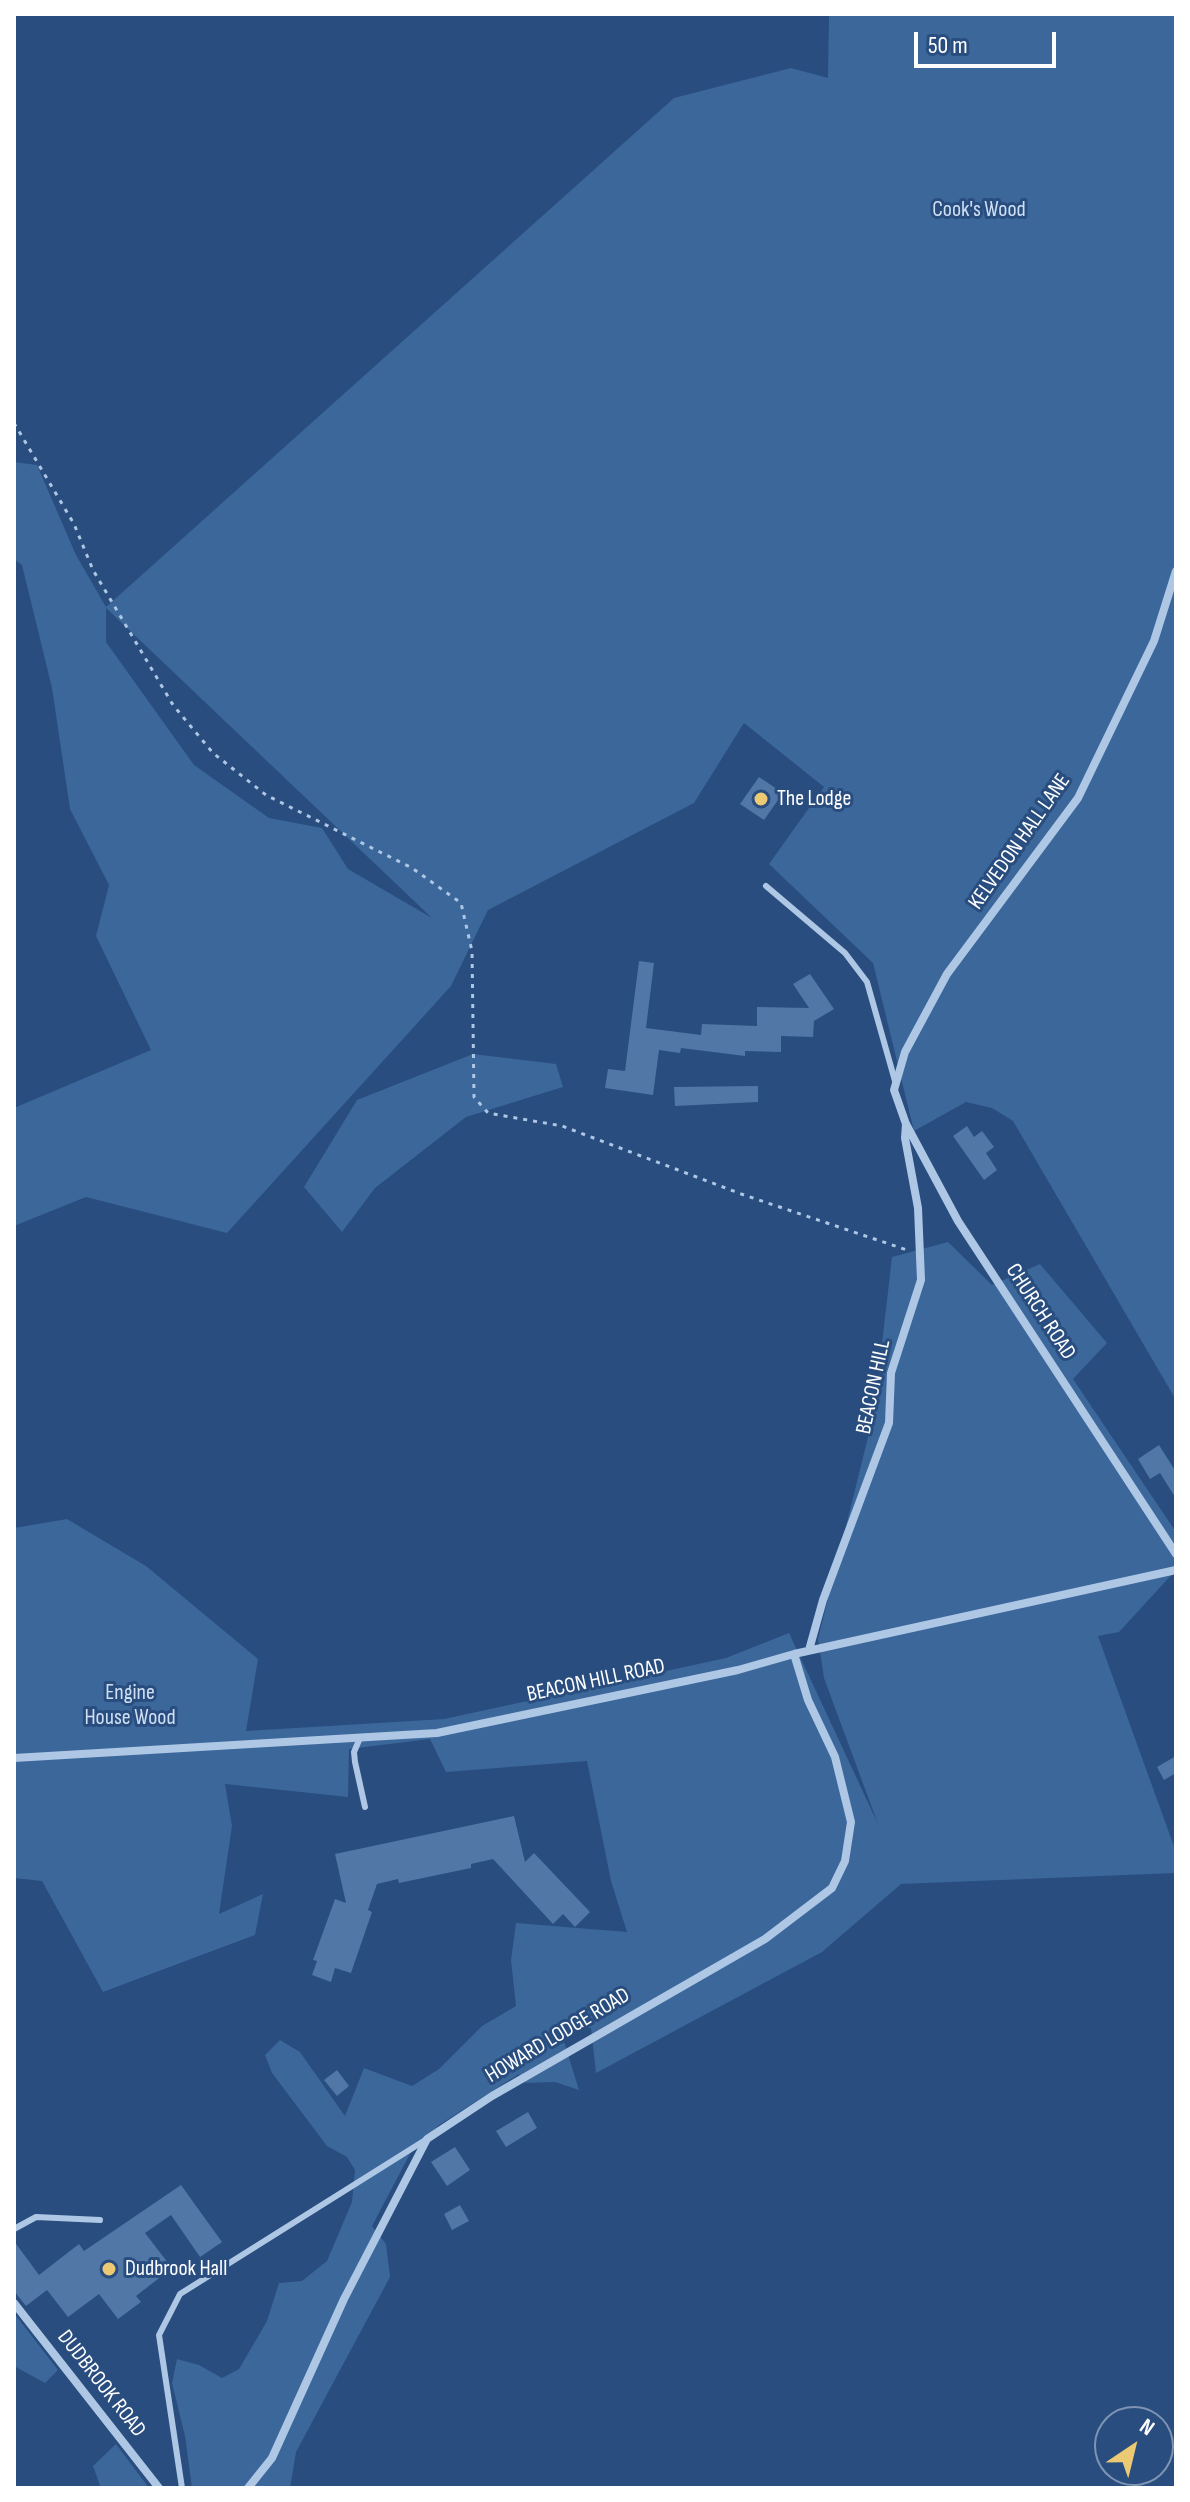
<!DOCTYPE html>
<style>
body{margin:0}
#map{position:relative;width:1190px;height:2502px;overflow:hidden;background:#284d7e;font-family:"Sofia Sans Condensed",sans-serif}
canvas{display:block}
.frame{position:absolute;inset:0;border:16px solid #fff;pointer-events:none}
.north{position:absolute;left:1094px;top:2406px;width:80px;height:80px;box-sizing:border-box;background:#284d7e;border:2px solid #7e94b2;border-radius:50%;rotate:35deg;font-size:22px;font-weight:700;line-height:32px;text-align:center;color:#fff}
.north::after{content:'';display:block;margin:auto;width:28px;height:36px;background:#ecca74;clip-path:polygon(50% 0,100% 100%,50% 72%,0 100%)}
.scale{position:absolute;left:914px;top:32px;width:142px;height:36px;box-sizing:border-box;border:4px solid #fff;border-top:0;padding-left:10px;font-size:24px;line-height:28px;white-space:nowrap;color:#fff;-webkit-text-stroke:6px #284d7e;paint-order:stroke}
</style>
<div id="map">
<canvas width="1190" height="2502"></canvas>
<div class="frame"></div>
<div class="north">N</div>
<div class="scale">50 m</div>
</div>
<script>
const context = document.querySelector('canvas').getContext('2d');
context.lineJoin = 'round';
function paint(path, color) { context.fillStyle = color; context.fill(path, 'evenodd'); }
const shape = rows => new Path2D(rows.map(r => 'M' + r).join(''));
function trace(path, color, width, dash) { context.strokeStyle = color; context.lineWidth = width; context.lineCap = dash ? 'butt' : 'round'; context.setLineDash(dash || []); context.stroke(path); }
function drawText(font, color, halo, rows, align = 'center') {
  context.font = font + ' "Sofia Sans Condensed",sans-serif'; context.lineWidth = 6; context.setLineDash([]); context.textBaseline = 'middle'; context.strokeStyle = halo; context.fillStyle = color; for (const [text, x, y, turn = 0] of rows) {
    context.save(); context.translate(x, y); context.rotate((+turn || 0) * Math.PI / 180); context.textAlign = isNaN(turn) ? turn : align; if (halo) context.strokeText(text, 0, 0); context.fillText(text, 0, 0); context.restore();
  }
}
const green = shape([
 [829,14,1176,14,1176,1400,1013,1121,992,1108,966,1102,914,1131,873,963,769,864,824,787,744,723,694,803,488,910,451,986,227,1233,86,1197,14,1226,14,1108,151,1050,96,936,109,885,70,809,52,688,22,565,14,559,14,462,37,465,76,555,106,607,674,98,791,68,828,78],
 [106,608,432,918,348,869,322,828,269,818,194,765,106,642],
 [473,1054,556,1064,563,1087,466,1117,375,1188,342,1232,304,1187,357,1100],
 [948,1242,992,1285,1040,1264,1107,1343,1073,1379,1176,1532,1176,1570,1119,1632,1098,1636,1176,1852,1176,1873,901,1884,822,1952,596,2073,591,2028,560,2029,579,2090,555,2082,525,2083,519,2074,439,2125,411,2152,372,2226,386,2244,390,2277,296,2452,290,2488,192,2488,185,2436,172,2383,177,2359,199,2365,222,2378,239,2369,267,2321,279,2283,302,2281,327,2261,352,2202,355,2170,347,2157,327,2146,272,2073,265,2055,280,2040,300,2052,345,2116,364,2068,412,2086,439,2069,482,2026,516,2006,511,1960,516,1923,627,1932,611,1881,587,1761,446,1772,430,1739,349,1749,348,1797,225,1784,232,1826,219,1914,263,1894,255,1935,103,1992,42,1881,14,1878,14,1528,67,1519,146,1566,258,1659,246,1731,444,1719,726,1658,789,1633,878,1824,824,1678,818,1639,874,1413,892,1257],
 [14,2313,58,2370,45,2383,14,2366],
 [116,2444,149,2488,101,2488,93,2466]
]);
const building = shape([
 [759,777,783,793,764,820,740,804],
 [639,961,654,963,646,1028,701,1035,702,1024,757,1026,757,1007,809,1008,793,984,810,974,834,1009,814,1021,813,1037,781,1036,781,1052,745,1051,745,1056,681,1048,680,1053,659,1050,653,1095,605,1088,608,1069,625,1071],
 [758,1086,758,1102,675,1106,674,1087],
 [967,1126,974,1137,982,1131,994,1147,986,1153,997,1170,984,1180,953,1136],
 [1159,1445,1176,1472,1175,1497,1160,1473,1150,1479,1138,1459],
 [1176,1756,1176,1773,1164,1780,1157,1767],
 [514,1816,525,1862,534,1853,590,1912,575,1927,563,1914,553,1924,493,1859,471,1864,471,1868,399,1883,398,1879,377,1884,368,1910,372,1912,351,1973,335,1968,331,1982,312,1975,317,1961,313,1960,335,1899,346,1903,335,1854],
 [337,2070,349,2086,337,2096,324,2080],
 [528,2112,537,2128,506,2147,496,2131],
 [455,2147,470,2170,447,2186,431,2162],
 [181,2185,222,2242,200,2257,171,2215,145,2233,172,2268,136,2296,141,2302,118,2319,99,2294,68,2317,47,2290,26,2306,14,2291,14,2241,39,2275,79,2244,84,2251],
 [460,2205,469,2221,452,2230,444,2214]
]);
const path = shape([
 [14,423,74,524,93,570,173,705,213,753,266,795,412,868,461,903,472,951,474,1097,488,1113,562,1126,744,1195,907,1250]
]);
const lane = shape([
 [766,886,845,953,867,982,895,1081],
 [360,1738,354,1752,355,1762,365,1807],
 [14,2229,36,2217,100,2220],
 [182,2488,159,2335,180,2294,427,2139]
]);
const street = shape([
 [1176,571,1154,641,1078,798,947,974,905,1052,894,1090,906,1124,958,1221,1176,1554],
 [809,1650,823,1600,889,1423,891,1373,921,1280,918,1208,905,1138,906,1124],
 [14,1758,437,1733,738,1670,794,1654,1176,1570],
 [14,2303,159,2488],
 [248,2488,272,2458,344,2299,427,2139,492,2096,765,1939,832,1888,845,1861,851,1822,835,1757,808,1700,794,1654]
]);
const markers = [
 [761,799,8,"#ecca74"],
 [109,2269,8,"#ecca74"]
];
const parkNames = [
 ["Cook's Wood",979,210],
 ["Engine",130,1693],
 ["House Wood",130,1718]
];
const poiNames = [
 ["The Lodge",777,799],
 ["Dudbrook Hall",125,2269]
];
const streetNames = [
 ["KELVEDON HALL LANE",1020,842,-55],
 ["CHURCH ROAD",1040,1312,57],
 ["BEACON HILL",874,1387,-78],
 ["BEACON HILL ROAD",596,1681,-12],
 ["HOWARD LODGE ROAD",558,2036,-31],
 ["DUDBROOK ROAD",101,2384,52]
];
paint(green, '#3c679b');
paint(building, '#5077a6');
trace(path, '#aec7e5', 3, [4, 6]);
trace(lane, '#aec7e5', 6);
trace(street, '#aec7e5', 8);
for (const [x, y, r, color] of markers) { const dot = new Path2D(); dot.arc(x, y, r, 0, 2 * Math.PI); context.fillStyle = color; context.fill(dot); trace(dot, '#284d7e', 3); }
drawText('22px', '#d0e0f4', '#284d7e', parkNames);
drawText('22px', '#fff', '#284d7e', poiNames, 'left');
drawText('22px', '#fff', '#284d7e', streetNames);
</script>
